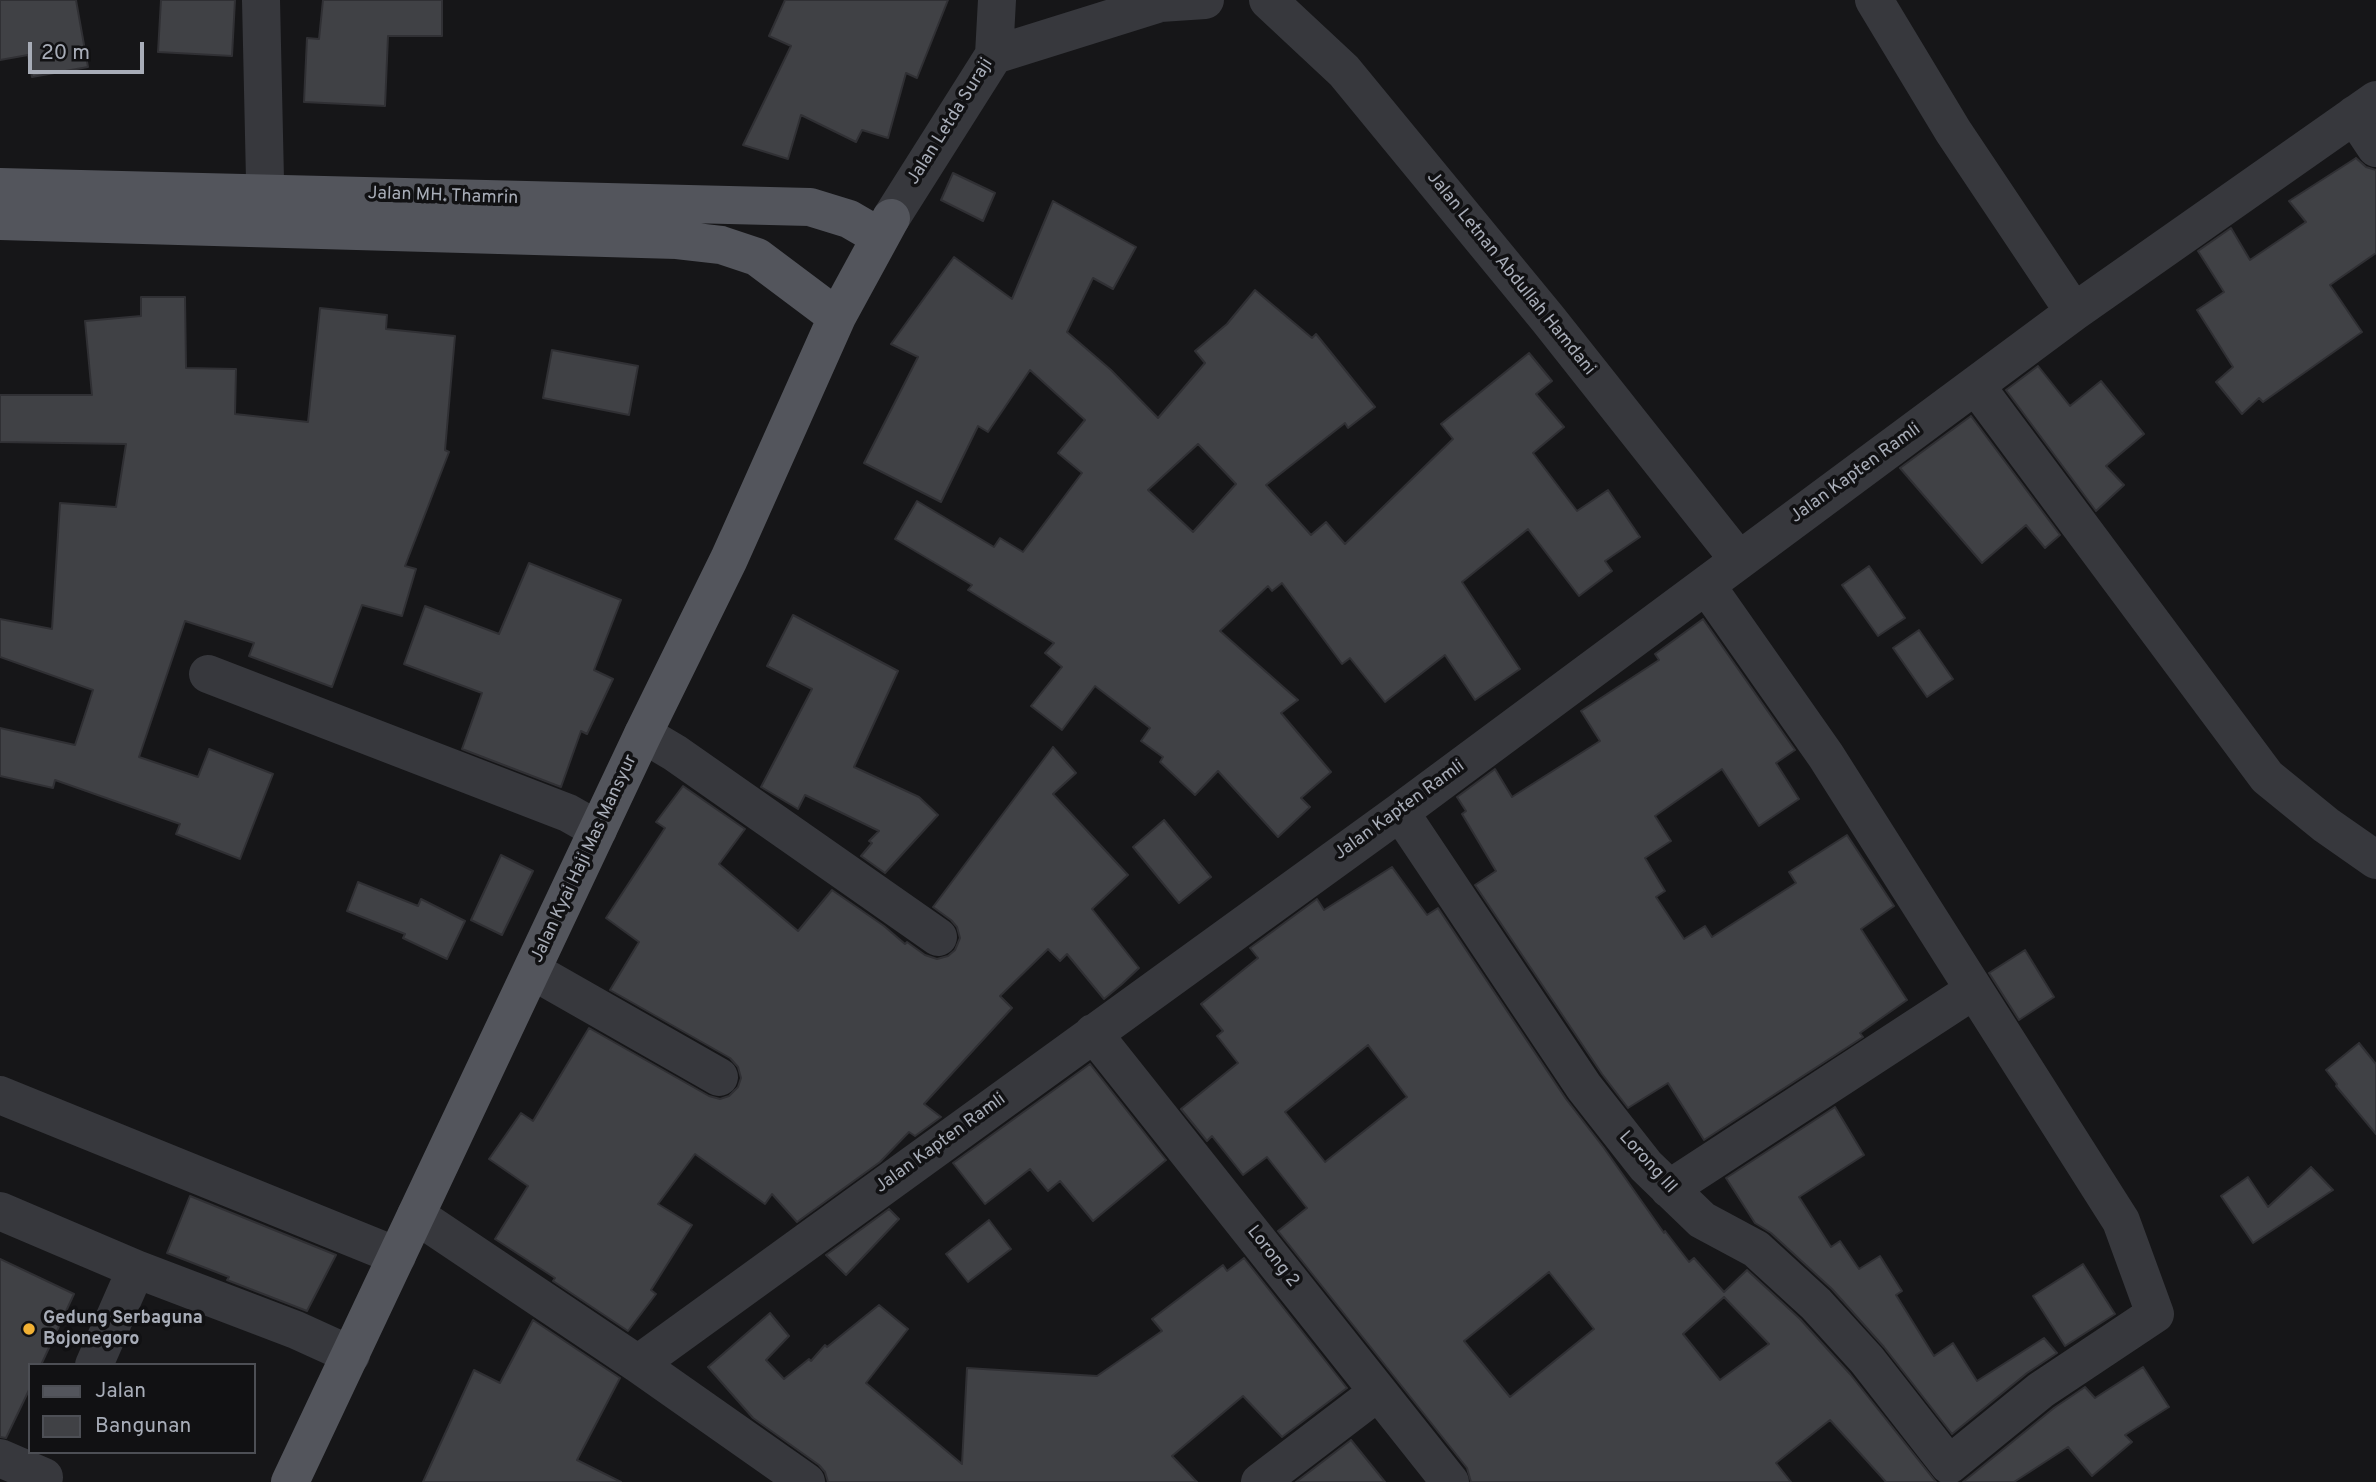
<!DOCTYPE html>
<style>
body{margin:0}
#map{position:relative;width:2376px;height:1482px;overflow:hidden;background:#161618;font-family:Overpass,sans-serif}
canvas{display:block}
.legend{position:absolute;left:28px;top:1363px;width:228px;height:91px;box-sizing:border-box;background:#111113;border:2px solid #4d4f55;margin:0;padding:9px 12px;list-style:none;font-size:21px;color:#a8adb8}
.legend li{display:flex;align-items:center;gap:14px;height:35px}
.legend b{width:35px;border:2px solid #4d4f55}
.scale{position:absolute;left:28px;top:42px;width:116px;height:32px;box-sizing:border-box;border:4px solid #a8adb8;border-top:0;padding-left:9px;font-size:21px;line-height:24px;white-space:nowrap;color:#a8adb8;-webkit-text-stroke:5px #111113;paint-order:stroke}
</style>
<div id="map">
<canvas width="2376" height="1482"></canvas>
<ul class="legend">
<li><b style="height:9px;background:#53555c"></b>Jalan</li>
<li><b style="height:19px;background:#404145"></b>Bangunan</li>
</ul>
<div class="scale">20 m</div>
</div>
<script>
const context = document.querySelector('canvas').getContext('2d');
context.lineJoin = 'round';
function paint(path, color) { context.fillStyle = color; context.fill(path, 'evenodd'); }
const shape = rows => new Path2D(rows.map(r => 'M' + r).join(''));
function trace(path, color, width, dash) { context.strokeStyle = color; context.lineWidth = width; context.lineCap = dash ? 'butt' : 'round'; context.setLineDash(dash || []); context.stroke(path); }
function drawText(font, color, halo, rows, align = 'center') {
  context.font = font + ' Overpass,sans-serif'; context.lineWidth = 7; context.setLineDash([]); context.textBaseline = 'middle'; context.strokeStyle = halo; context.fillStyle = color; for (const [text, x, y, turn = 0] of rows) {
    context.save(); context.translate(x, y); context.rotate((+turn || 0) * Math.PI / 180); context.textAlign = isNaN(turn) ? turn : align; if (halo) context.strokeText(text, 0, 0); context.fillText(text, 0, 0); context.restore();
  }
}
const building = shape([
 [0,0,76,0,88,67,32,77,28,55,0,60,0,0],
 [161,0,235,0,232,56,158,52,161,0],
 [323,0,442,0,442,36,388,36,385,106,304,102,307,38,319,39,323,0],
 [785,0,948,0,917,78,906,73,888,138,862,130,856,142,801,115,788,159,743,145,791,46,769,36,785,0],
 [2356,158,2366,167,2376,170,2376,253,2330,285,2362,332,2263,402,2259,398,2242,414,2216,382,2233,367,2197,310,2224,292,2198,251,2231,228,2250,260,2306,222,2289,201,2356,158],
 [953,173,995,193,983,221,941,200,953,173],
 [1053,201,1136,247,1113,289,1093,278,1067,332,1111,370,1158,418,1205,363,1195,351,1227,324,1255,290,1312,338,1316,334,1375,407,1348,428,1345,423,1266,485,1311,535,1326,522,1345,544,1453,439,1441,424,1529,353,1552,381,1536,394,1564,427,1533,453,1577,511,1608,490,1640,537,1605,561,1612,571,1579,596,1528,529,1462,582,1520,669,1475,700,1445,655,1385,702,1350,658,1342,664,1282,583,1272,591,1268,586,1220,631,1298,700,1281,713,1331,772,1301,798,1310,807,1278,837,1218,771,1195,795,1160,762,1163,757,1141,741,1150,728,1095,686,1062,730,1031,706,1062,667,1045,653,1054,643,968,590,972,585,895,539,917,501,994,547,1000,538,1023,552,1082,473,1058,453,1085,420,1030,370,988,432,978,426,941,502,864,463,918,357,891,344,954,257,1012,299,1053,201],
 [1198,444,1236,484,1193,532,1148,490,1198,444],
 [141,297,185,297,186,368,236,369,235,414,308,422,320,308,387,315,386,329,455,336,445,450,449,452,405,566,416,569,402,616,362,605,332,687,249,656,254,643,185,621,139,757,198,777,209,749,273,774,240,859,176,834,180,824,55,780,53,788,0,776,0,728,75,745,93,690,0,657,0,619,52,629,60,503,116,507,126,444,0,442,0,395,92,395,85,321,141,316,141,297],
 [552,350,638,366,629,415,543,398,552,350],
 [2038,366,2070,406,2101,381,2144,434,2106,466,2124,485,2096,511,2006,390,2038,366],
 [1971,416,2060,535,2045,548,2026,525,1982,563,1900,468,1971,416],
 [529,563,621,600,594,670,613,679,587,734,581,731,561,787,462,749,482,693,404,664,425,606,499,634,529,563],
 [1869,566,1905,618,1878,636,1842,585,1869,566],
 [793,615,898,671,854,767,919,797,938,815,885,873,861,856,872,843,869,841,879,831,805,795,798,809,761,787,812,689,767,666,793,615],
 [1703,619,1795,750,1776,763,1799,799,1759,826,1722,769,1655,816,1671,841,1645,858,1665,891,1656,897,1684,939,1705,926,1712,937,1796,883,1789,872,1847,835,1894,906,1861,929,1907,1000,1860,1033,1863,1037,1704,1140,1668,1083,1628,1108,1602,1074,1475,885,1496,871,1462,814,1466,811,1457,797,1495,769,1512,797,1600,741,1581,711,1659,660,1655,654,1703,619],
 [1919,630,1953,679,1927,697,1893,648,1919,630],
 [1053,747,1076,773,1053,794,1128,875,1092,909,1139,968,1122,984,1104,999,1067,954,1060,961,1048,949,1000,996,1012,1008,924,1104,941,1117,915,1136,909,1132,880,1162,797,1222,772,1194,765,1204,695,1154,658,1204,692,1225,651,1290,656,1294,628,1331,553,1281,555,1278,495,1239,528,1186,489,1159,521,1113,533,1121,589,1028,709,1096,720,1099,729,1096,738,1087,741,1078,738,1067,730,1058,610,990,639,942,606,918,665,828,656,822,683,786,745,829,719,864,798,931,832,890,884,926,905,944,907,942,925,955,937,959,948,956,955,950,960,938,957,927,951,920,933,907,1053,747],
 [1164,820,1211,877,1179,903,1133,847,1164,820],
 [501,855,533,871,502,935,471,920,501,855],
 [1392,867,1427,915,1438,908,1566,1099,1604,1148,1664,1233,1665,1231,1689,1262,1694,1258,1724,1292,1747,1270,1800,1319,1850,1374,1936,1482,1886,1482,1830,1420,1776,1463,1791,1482,1471,1482,1467,1468,1278,1231,1307,1208,1267,1157,1243,1175,1212,1136,1207,1141,1181,1109,1238,1063,1217,1036,1223,1031,1201,1004,1258,958,1250,948,1317,899,1324,910,1392,867],
 [1368,1045,1407,1097,1325,1162,1285,1112,1368,1045],
 [1549,1272,1594,1329,1510,1397,1464,1341,1549,1272],
 [1724,1297,1769,1344,1720,1380,1683,1334,1724,1297],
 [358,882,418,906,421,899,465,921,447,959,403,938,405,934,347,911,358,882],
 [2025,950,2054,997,2019,1020,1989,973,2025,950],
 [2359,1043,2376,1064,2376,1134,2336,1086,2337,1084,2326,1070,2359,1043],
 [1090,1064,1166,1160,1093,1221,1060,1181,1048,1191,1030,1169,985,1204,953,1163,1090,1064],
 [1835,1107,1864,1155,1799,1197,1831,1247,1840,1241,1859,1269,1880,1256,1902,1291,1896,1295,1934,1356,1953,1343,1977,1381,2044,1338,2057,1353,2027,1373,1952,1434,1884,1347,1832,1289,1771,1233,1755,1223,1726,1178,1835,1107],
 [2311,1167,2333,1190,2253,1243,2221,1196,2248,1177,2268,1207,2311,1167],
 [190,1196,336,1255,307,1311,227,1280,229,1277,167,1253,190,1196],
 [889,1209,899,1219,846,1275,826,1255,889,1209],
 [989,1220,1011,1249,968,1282,946,1254,989,1220],
 [1244,1258,1347,1388,1282,1437,1243,1396,1172,1456,1197,1482,828,1482,825,1472,819,1465,753,1418,708,1367,770,1313,789,1336,766,1360,784,1379,809,1359,811,1361,825,1345,827,1347,879,1305,908,1329,866,1383,962,1464,967,1368,1097,1376,1162,1331,1152,1319,1223,1265,1227,1271,1244,1258],
 [0,1259,74,1294,41,1365,30,1365,30,1388,6,1438,0,1437,0,1259],
 [2083,1264,2115,1314,2065,1346,2033,1296,2083,1264],
 [533,1320,620,1378,577,1460,621,1482,423,1482,474,1370,500,1383,533,1320],
 [2143,1367,2169,1407,2125,1435,2132,1442,2092,1476,2068,1447,2014,1482,1963,1482,2054,1408,2085,1387,2095,1398,2143,1367],
 [1351,1440,1385,1482,1296,1482,1351,1440]
]);
const minor = shape([
 [261,0,266,225],
 [1268,0,1344,71,1548,319,1739,560],
 [1874,0,1953,131,2074,312],
 [994,55,1160,3,1205,0],
 [2354,115,2376,148],
 [891,218,994,55,997,0],
 [1976,386,2267,777,2326,825,2376,860],
 [208,674,568,813,598,830],
 [643,734,675,753,938,937],
 [1400,812,1584,1087,1646,1166,1702,1220,1756,1249,1816,1304,1867,1360,1949,1465,2041,1390,2155,1314,2121,1221,1826,756,1706,585],
 [533,971,719,1077],
 [1093,1033,1450,1482],
 [0,1095,397,1256],
 [1669,1189,1974,990],
 [0,1211,136,1269],
 [416,1215,638,1364,1400,812,2074,312,2376,100],
 [638,1364,806,1482],
 [94,1365,136,1269,296,1330,351,1355],
 [0,1458,44,1477],
 [1260,1482,1378,1392]
]);
const major = shape([
 [0,187,810,207,849,219,880,237],
 [0,221,677,240,721,245,757,257,837,317],
 [290,1482,643,734,729,559,837,317,891,218]
]);
const markers = [
 [29,1329,7,"#f2b134"]
];
const streetNames = [
 ["Jalan Letda Suraji",951,122,-58],
 ["Jalan MH. Thamrin",443,197,2],
 ["Jalan Letnan Abdullah Hamdani",1510,274,51],
 ["Jalan Kapten Ramli",1856,474,-36],
 ["Jalan Kapten Ramli",1400,811,-36],
 ["Jalan Kyai Haji Mas Mansyur",585,859,-65],
 ["Jalan Kapten Ramli",941,1144,-36],
 ["Lorong III",1647,1163,48],
 ["Lorong 2",1272,1257,52]
];
const poiNames = [
 ["Gedung Serbaguna",43,1319],
 ["Bojonegoro",43,1340]
];
paint(building, '#404145');
trace(building, '#303034', 2);
trace(minor, '#37383d', 38);
trace(major, '#53555c', 38);
for (const [x, y, r, color] of markers) { const dot = new Path2D(); dot.arc(x, y, r, 0, 2 * Math.PI); context.fillStyle = color; context.fill(dot); trace(dot, '#111113', 2.5); }
drawText('18px', '#a8adb8', '#111113', streetNames);
drawText('bold 18px', '#a8adb8', '#111113', poiNames, 'left');
</script>
